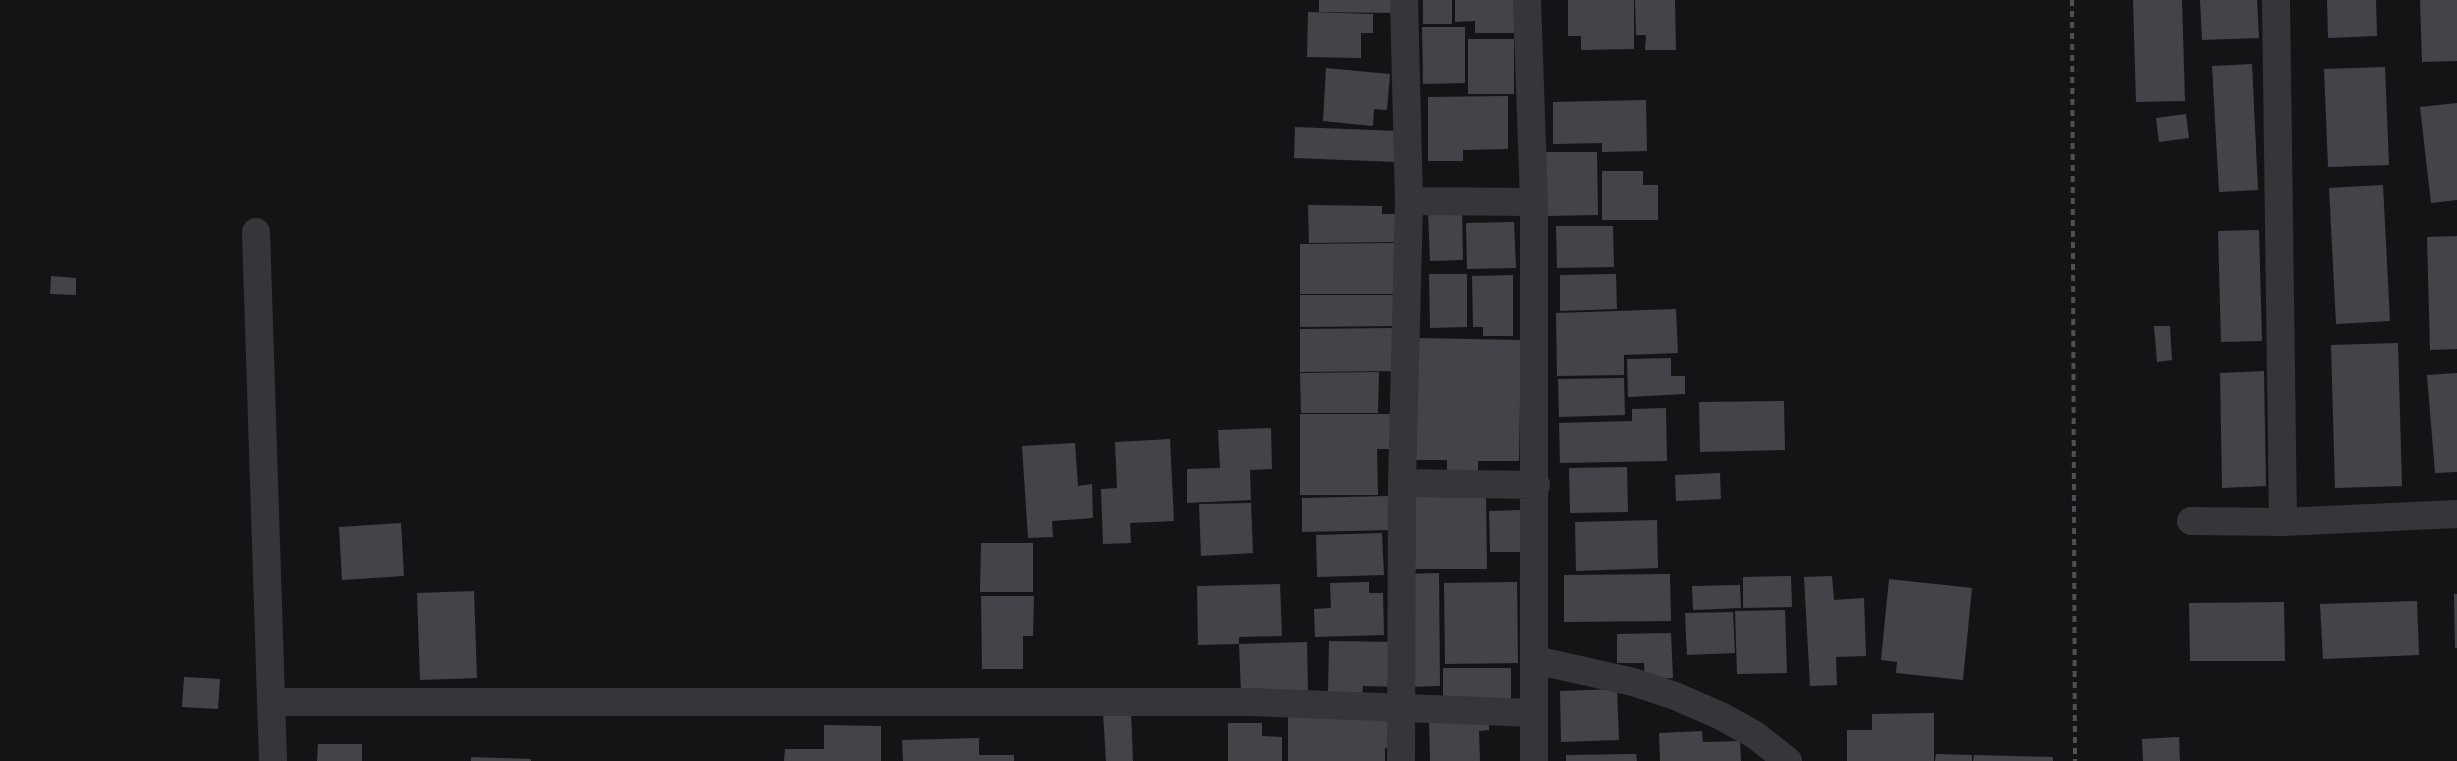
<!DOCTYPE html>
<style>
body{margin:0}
canvas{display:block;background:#141416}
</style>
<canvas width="2457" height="761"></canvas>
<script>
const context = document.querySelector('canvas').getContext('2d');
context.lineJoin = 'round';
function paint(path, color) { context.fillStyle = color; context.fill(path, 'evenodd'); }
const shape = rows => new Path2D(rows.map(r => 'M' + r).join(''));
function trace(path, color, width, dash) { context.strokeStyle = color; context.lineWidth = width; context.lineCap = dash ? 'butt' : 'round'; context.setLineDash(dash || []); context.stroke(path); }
const building = shape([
 [1319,0,1393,0,1393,13,1319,12],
 [1423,0,1452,0,1452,24,1423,24],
 [1455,0,1517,0,1517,33,1475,33,1475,21,1455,22],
 [1568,0,1634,0,1634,49,1581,50,1581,36,1568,36],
 [1635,0,1675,0,1676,50,1645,50,1646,35,1636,35],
 [2133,0,2182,0,2185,101,2136,102],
 [2200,0,2257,0,2259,38,2202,40],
 [2327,0,2376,0,2377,36,2328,38],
 [2420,0,2457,0,2457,61,2422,62],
 [1308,12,1373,14,1373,33,1361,33,1361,58,1307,57],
 [1422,27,1465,27,1465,83,1423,84],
 [1468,39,1514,39,1514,94,1468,94],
 [2252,64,2258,190,2219,192,2212,66],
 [2385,67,2389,165,2328,167,2324,69],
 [1326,68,1390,74,1387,110,1374,109,1373,126,1323,121],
 [1508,96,1508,149,1463,150,1463,161,1428,161,1428,97],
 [1646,100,1647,151,1602,152,1602,143,1553,144,1553,102],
 [2457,103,2457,200,2431,203,2420,107],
 [2186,114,2189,138,2159,142,2156,118],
 [1295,127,1397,131,1396,162,1294,158],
 [1542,152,1597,152,1598,215,1543,216],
 [1602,171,1643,171,1643,185,1658,185,1658,220,1602,220],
 [2383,185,2390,321,2336,324,2329,188],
 [1308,205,1382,206,1382,214,1395,214,1396,242,1309,243],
 [1462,210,1463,260,1430,261,1428,211],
 [1514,222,1516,268,1467,269,1466,223],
 [1556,226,1613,226,1614,267,1557,268],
 [2259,230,2262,341,2221,342,2218,231],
 [2457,236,2457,349,2430,350,2427,237],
 [1397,243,1397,294,1300,294,1300,244],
 [1429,274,1467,274,1467,327,1430,328],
 [1616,274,1617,309,1560,311,1560,275],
 [1513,275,1513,336,1483,336,1483,327,1473,327,1472,276],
 [51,276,76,278,76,295,50,294],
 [1300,295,1397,295,1397,326,1300,327],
 [1676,309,1678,353,1624,355,1624,375,1557,376,1556,313],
 [2154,326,2170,326,2172,360,2157,362],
 [1397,328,1397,371,1300,372,1300,329],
 [1416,338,1521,340,1519,461,1478,461,1478,475,1447,474,1447,460,1414,460],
 [2398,343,2402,486,2335,488,2331,345],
 [1671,358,1671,376,1685,376,1685,394,1628,397,1627,359],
 [2264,371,2266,486,2222,488,2220,373],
 [1379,372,1378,413,1301,413,1300,373],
 [2457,373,2457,472,2435,473,2427,375],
 [1624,378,1625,415,1559,417,1558,379],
 [1784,401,1785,450,1700,452,1699,402],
 [1666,408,1667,461,1560,463,1559,423,1632,421,1632,409],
 [1300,414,1391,414,1391,449,1377,449,1378,495,1300,495],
 [1271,428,1272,469,1250,470,1251,500,1187,503,1187,469,1220,468,1218,430],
 [1170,439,1174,521,1130,523,1131,543,1103,544,1101,489,1117,488,1115,442],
 [1075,443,1078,486,1092,484,1093,518,1052,521,1053,537,1028,538,1022,446],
 [1627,467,1628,512,1570,513,1569,468],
 [1720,473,1721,499,1676,501,1675,475],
 [1486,495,1487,569,1411,569,1411,496],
 [1390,496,1392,530,1302,532,1302,498],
 [1251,503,1253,553,1201,556,1199,504],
 [1521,510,1521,552,1490,552,1489,511],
 [1657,520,1658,568,1576,571,1575,522],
 [401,523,404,576,342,580,339,527],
 [1382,533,1384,575,1317,577,1316,535],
 [981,543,1033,543,1033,592,980,592],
 [1439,573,1440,686,1406,687,1404,574],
 [1670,574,1671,621,1564,622,1564,575],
 [1791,576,1792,607,1743,608,1743,577],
 [1832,576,1834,600,1864,598,1866,656,1836,657,1837,685,1810,686,1804,577],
 [1889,579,1972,588,1963,680,1896,673,1897,662,1881,660],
 [1369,582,1369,593,1383,593,1384,635,1315,637,1314,609,1331,608,1330,583],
 [1517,582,1518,663,1445,664,1444,583],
 [1280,584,1282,636,1239,637,1239,644,1198,645,1197,586],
 [1740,585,1741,608,1693,610,1692,586],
 [474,591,477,678,420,680,417,593],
 [2454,594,2457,594,2457,648,2455,648],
 [981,596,1034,596,1033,636,1023,636,1023,669,982,669],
 [2417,601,2419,655,2323,659,2320,604],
 [2284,602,2285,661,2190,661,2189,603],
 [1785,610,1787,673,1737,674,1735,611],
 [1733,612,1735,653,1687,655,1685,613],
 [1671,633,1673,678,1645,679,1644,663,1617,663,1617,634],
 [1329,641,1399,642,1399,687,1363,686,1362,695,1328,694],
 [1307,642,1308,690,1241,692,1239,644],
 [1443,668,1511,668,1511,708,1443,708],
 [184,677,220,679,218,709,182,707],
 [1617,689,1619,740,1561,742,1560,691],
 [1131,711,1133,761,1106,761,1103,712],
 [1288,712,1396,713,1395,748,1385,748,1385,761,1288,761],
 [1934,713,1934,761,1847,761,1847,730,1872,730,1872,714],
 [1489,718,1489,730,1479,731,1480,761,1430,761,1429,719],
 [1228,723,1262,723,1262,736,1282,737,1282,761,1228,761],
 [824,725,881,726,881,761,784,761,785,749,824,749],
 [1702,731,1703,742,1740,741,1741,761,1660,761,1659,733],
 [2179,737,2180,761,2143,761,2142,739],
 [979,738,979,755,1014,755,1014,761,903,761,902,740],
 [318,744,362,744,362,761,317,761],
 [1636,754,1637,761,1566,761,1566,755],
 [1936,754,1972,755,1972,761,1935,761],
 [1974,755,2053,757,2053,761,1973,761],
 [471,757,531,759,531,761,471,761]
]);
const street = shape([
 [1527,0,1534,202,1534,761],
 [2276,0,2283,522],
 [1409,201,1534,202],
 [256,232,273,761],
 [1402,483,1536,485],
 [2191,521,2283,522,2457,514],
 [1535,660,1633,682,1675,696,1721,716,1755,735,1788,761],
 [271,702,1251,702,1534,713],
 [1401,761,1402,483,1409,201,1404,0]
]);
const rail = shape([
 [2072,0,2075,761]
]);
paint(building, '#434449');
trace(street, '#36363a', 28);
trace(rail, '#4f5055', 4, [6, 5]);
</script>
